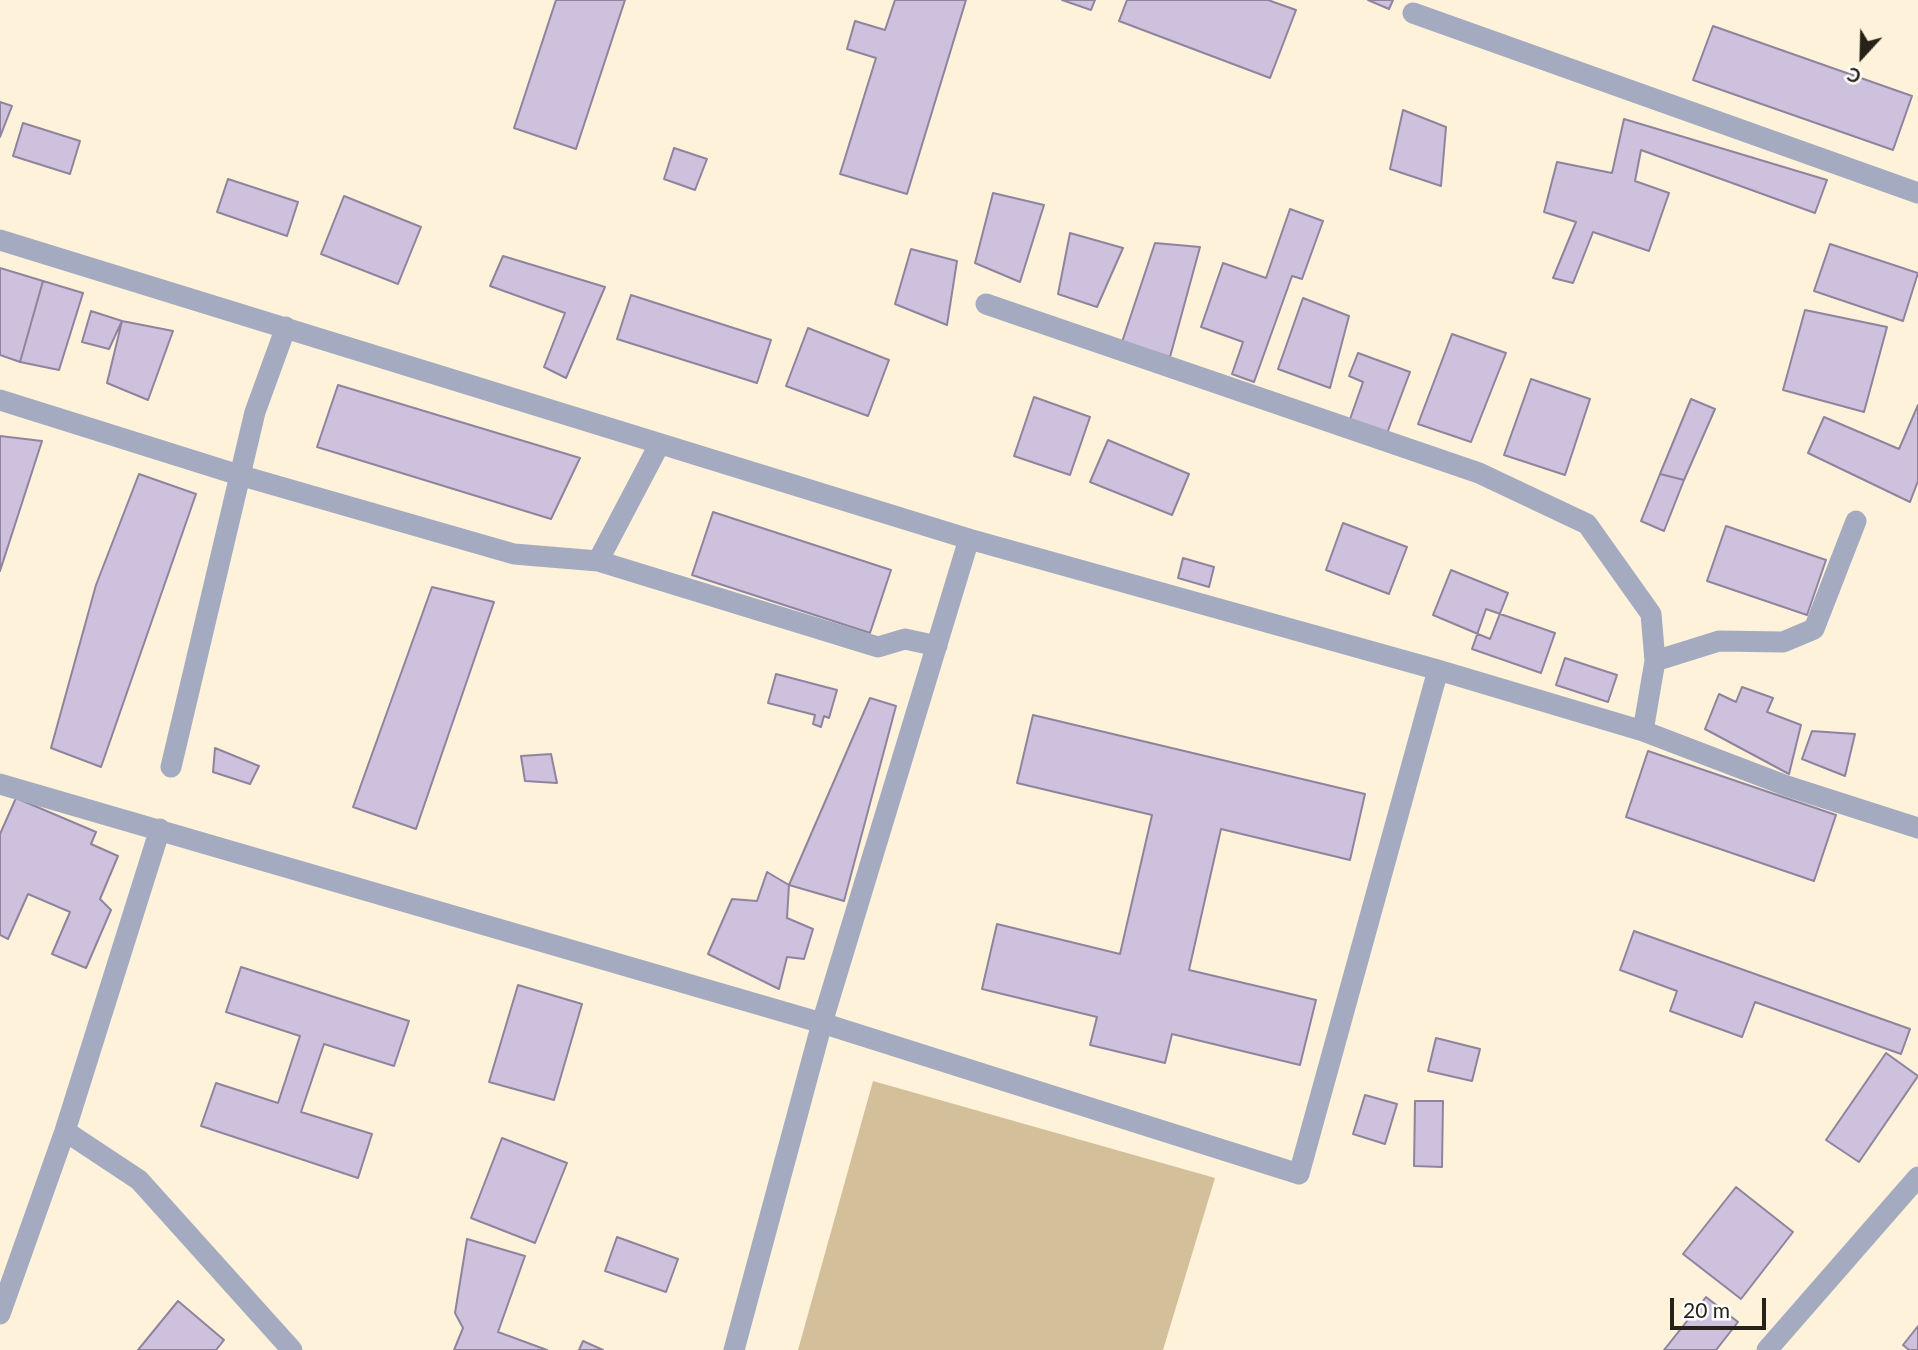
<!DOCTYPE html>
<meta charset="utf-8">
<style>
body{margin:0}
#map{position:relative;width:1918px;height:1350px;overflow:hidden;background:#fef2db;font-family:Lato,sans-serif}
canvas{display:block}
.north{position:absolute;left:1827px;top:21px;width:70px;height:70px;-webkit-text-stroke:5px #fff;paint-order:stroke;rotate:202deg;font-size:19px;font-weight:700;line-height:28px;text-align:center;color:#272217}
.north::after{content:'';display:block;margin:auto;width:24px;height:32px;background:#272217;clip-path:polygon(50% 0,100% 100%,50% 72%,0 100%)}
.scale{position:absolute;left:1670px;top:1298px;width:96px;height:32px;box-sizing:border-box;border:4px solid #272217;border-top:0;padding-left:9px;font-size:21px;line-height:24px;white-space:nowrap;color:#272217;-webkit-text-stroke:5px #fff;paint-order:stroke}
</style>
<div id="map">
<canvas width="1918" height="1350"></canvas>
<div class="north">С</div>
<div class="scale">20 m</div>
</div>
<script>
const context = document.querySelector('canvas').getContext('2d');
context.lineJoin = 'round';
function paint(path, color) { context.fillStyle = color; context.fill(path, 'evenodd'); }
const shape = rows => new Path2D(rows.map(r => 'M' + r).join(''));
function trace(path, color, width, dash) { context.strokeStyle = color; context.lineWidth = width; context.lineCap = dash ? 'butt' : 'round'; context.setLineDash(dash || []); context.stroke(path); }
const green = shape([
 [873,1081,1215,1178,1163,1350,798,1350]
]);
const building = shape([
 [556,0,625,0,576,149,514,128,556,0],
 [895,0,966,0,907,194,840,174,876,58,847,49,855,21,885,30,895,0],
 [1062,0,1095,0,1091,10,1062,0],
 [1127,0,1268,0,1296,10,1270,78,1119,21,1127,0],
 [1368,0,1393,0,1389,9,1368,0],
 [1713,26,1912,96,1893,150,1693,80,1713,26],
 [0,102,12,106,0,137,0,102],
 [1403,110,1446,127,1441,186,1390,169,1403,110],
 [1624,119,1827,180,1815,213,1641,150,1635,181,1669,193,1649,251,1593,232,1573,283,1553,278,1576,222,1544,212,1557,162,1612,173,1624,119],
 [23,123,80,141,70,174,13,156,23,123],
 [674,148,707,159,695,190,664,179,674,148],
 [228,179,298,202,287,236,217,212,228,179],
 [993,193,1044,205,1020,282,975,263,993,193],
 [344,196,421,227,398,284,321,254,344,196],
 [1290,209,1323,221,1302,279,1292,276,1254,382,1232,374,1243,342,1201,327,1223,263,1266,278,1290,209],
 [1070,233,1123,248,1097,307,1058,294,1070,233],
 [1155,243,1200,247,1170,357,1122,342,1155,243],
 [1830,244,1918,273,1903,321,1814,291,1830,244],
 [911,249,957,261,947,325,895,304,911,249],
 [503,256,605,287,566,378,544,367,565,313,490,286,503,256],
 [0,268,43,281,20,362,0,355,0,268],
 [43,281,83,293,59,370,20,362,43,281],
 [631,295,771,340,757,383,617,339,631,295],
 [1303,298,1349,316,1330,388,1278,369,1303,298],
 [1805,310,1887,327,1864,412,1783,390,1805,310],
 [91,311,122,321,109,349,82,342,91,311],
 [122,321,173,331,148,400,107,383,122,321],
 [808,328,889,360,868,416,786,386,808,328],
 [1452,334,1506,353,1471,442,1418,424,1452,334],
 [1358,353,1410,372,1386,436,1349,422,1363,382,1349,376,1358,353],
 [1531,379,1590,399,1565,475,1504,455,1531,379],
 [338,385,580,458,551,519,317,447,338,385],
 [1034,397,1090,417,1070,475,1014,456,1034,397],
 [1691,399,1715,409,1684,480,1660,474,1691,399],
 [1918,405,1918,481,1910,502,1808,453,1824,417,1899,449,1918,405],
 [0,436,42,441,0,571,0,436],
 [1108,440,1189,474,1172,515,1090,482,1108,440],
 [139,474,196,494,101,767,51,748,96,585,139,474],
 [1660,474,1684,480,1664,531,1641,521,1660,474],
 [713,512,891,570,870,633,692,575,713,512],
 [1343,523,1407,547,1389,594,1326,570,1343,523],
 [1726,526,1826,560,1807,615,1707,581,1726,526],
 [1183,558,1214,567,1209,587,1178,578,1183,558],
 [1451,570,1508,593,1490,639,1433,615,1451,570],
 [432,587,494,602,416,829,353,807,432,587],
 [1486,609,1555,633,1541,673,1472,649,1486,609],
 [1565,658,1617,675,1608,702,1556,685,1565,658],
 [776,674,837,690,829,718,824,716,821,727,813,724,815,715,768,703,776,674],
 [1742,687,1773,698,1767,712,1801,725,1789,774,1705,729,1719,694,1736,702,1742,687],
 [870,698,896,706,844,901,789,885,870,698],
 [1033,715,1365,794,1350,860,1221,829,1189,970,1316,1000,1300,1065,1172,1034,1165,1063,1090,1045,1097,1017,982,989,997,924,1120,954,1152,815,1017,783,1033,715],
 [1812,731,1855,734,1845,776,1802,759,1812,731],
 [215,748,259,766,250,784,213,772,215,748],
 [1648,751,1836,815,1814,881,1626,817,1648,751],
 [551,754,557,783,525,781,521,756,551,754],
 [16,798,96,832,91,844,118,856,100,899,111,910,86,968,52,954,70,912,28,894,8,939,0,935,0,834,16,798],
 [767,872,789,885,787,918,813,929,804,959,787,957,779,989,708,954,732,899,757,901,767,872],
 [1634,931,1910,1029,1901,1054,1755,1002,1742,1037,1670,1011,1677,991,1620,970,1634,931],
 [241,967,409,1021,394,1066,324,1044,301,1112,372,1134,358,1178,201,1126,216,1083,278,1103,300,1036,226,1012,241,967],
 [518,985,582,1004,554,1100,489,1082,518,985],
 [1436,1038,1480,1049,1472,1081,1428,1071,1436,1038],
 [1886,1053,1918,1076,1859,1162,1826,1140,1886,1053],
 [1365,1095,1397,1104,1385,1144,1353,1134,1365,1095],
 [1415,1101,1443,1101,1442,1167,1414,1166,1415,1101],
 [502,1138,567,1163,535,1243,471,1218,502,1138],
 [1736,1187,1793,1232,1741,1299,1683,1254,1736,1187],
 [617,1237,678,1259,666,1292,605,1271,617,1237],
 [467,1239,525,1256,498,1332,547,1350,454,1350,463,1328,455,1313,467,1239],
 [1706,1297,1738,1322,1716,1350,1664,1350,1706,1297],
 [178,1301,224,1340,216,1350,138,1350,178,1301],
 [1918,1326,1918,1350,1909,1350,1903,1345,1918,1326],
 [583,1341,603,1350,579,1350,583,1341]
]);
const minor = shape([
 [1413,13,1918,193],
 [0,240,969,539,1438,670,1643,731,1787,786,1918,828],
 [986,304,1479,473,1587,524,1651,614,1655,661,1643,731],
 [0,400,239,475,514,554,598,561,659,445],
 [598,561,878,647,905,639,937,646],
 [1655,661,1719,641,1783,642,1814,629,1856,521],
 [171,767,255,412,286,327],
 [0,784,822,1023,1299,1174,1438,670],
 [65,1131,139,1180,292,1350],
 [0,1314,65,1131,160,829],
 [734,1350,822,1023,969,539],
 [1767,1350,1918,1177]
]);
paint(green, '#d3c09b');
paint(building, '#cdc1dd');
trace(building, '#8f849e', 2);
trace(minor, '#a4abc1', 21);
</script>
